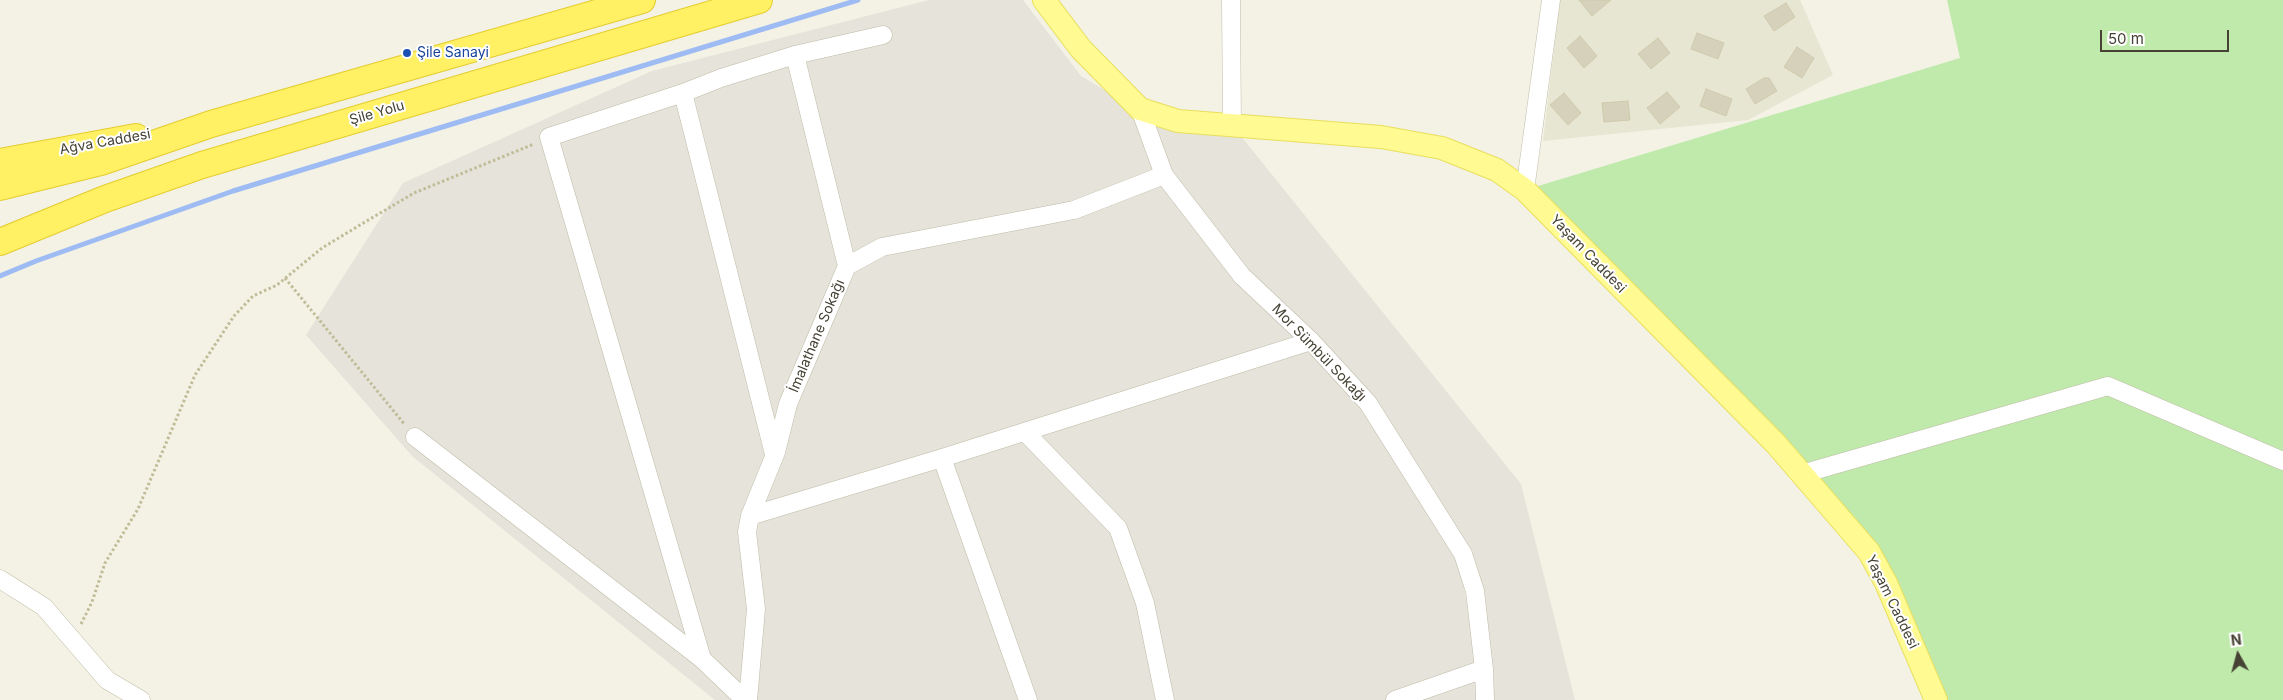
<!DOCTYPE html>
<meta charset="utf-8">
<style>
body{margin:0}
#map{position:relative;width:2283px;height:700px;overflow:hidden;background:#f3f2e5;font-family:Inter,sans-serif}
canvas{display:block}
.north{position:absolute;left:2213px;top:630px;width:50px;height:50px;-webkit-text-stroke:4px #fff;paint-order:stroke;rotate:353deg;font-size:14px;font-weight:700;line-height:20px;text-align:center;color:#464334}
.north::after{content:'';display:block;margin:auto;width:18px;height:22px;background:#464334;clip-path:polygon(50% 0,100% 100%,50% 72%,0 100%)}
.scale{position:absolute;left:2100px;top:30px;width:129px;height:22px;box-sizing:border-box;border:2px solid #464334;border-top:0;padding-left:6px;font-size:15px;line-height:18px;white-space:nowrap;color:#464334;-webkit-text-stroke:4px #fff;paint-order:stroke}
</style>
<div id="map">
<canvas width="2283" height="700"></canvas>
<div class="north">N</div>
<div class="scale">50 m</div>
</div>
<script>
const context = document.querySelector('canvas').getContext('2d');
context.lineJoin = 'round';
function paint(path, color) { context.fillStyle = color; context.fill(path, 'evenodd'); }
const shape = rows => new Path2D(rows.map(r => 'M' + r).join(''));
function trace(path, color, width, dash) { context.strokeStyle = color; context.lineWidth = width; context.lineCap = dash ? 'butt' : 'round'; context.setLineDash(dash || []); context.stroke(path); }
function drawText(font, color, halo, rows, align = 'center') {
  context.font = font + ' Inter,sans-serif'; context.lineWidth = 4; context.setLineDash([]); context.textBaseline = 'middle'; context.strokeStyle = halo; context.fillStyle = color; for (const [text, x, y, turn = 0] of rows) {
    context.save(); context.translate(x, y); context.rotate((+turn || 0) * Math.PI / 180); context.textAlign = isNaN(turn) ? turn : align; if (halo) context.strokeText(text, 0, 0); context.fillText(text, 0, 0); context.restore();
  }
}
const residential = shape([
 [1560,0,1800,0,1833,75,1748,120,1543,141]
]);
const industrial = shape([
 [929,0,1023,0,1081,76,1140,111,1140,109,1232,125,1521,484,1575,700,1485,700,1484,669,1463,554,1444,528,1457,555,1481,668,1483,700,715,700,412,456,306,335,403,183,652,71],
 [1175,188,1311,341,1312,343,1238,277]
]);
const green = shape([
 [1947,0,2283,0,2283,700,1935,700,1869,552,1525,190,1960,58]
]);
const stream = shape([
 [0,276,36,261,233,191,858,0]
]);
const building = shape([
 [1579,0,1611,0,1592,16,1579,0],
 [1786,3,1795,17,1774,31,1764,16,1786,3],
 [1697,33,1724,43,1718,59,1691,49,1697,33],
 [1580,36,1597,56,1584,68,1567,48,1580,36],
 [1658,38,1670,53,1651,69,1638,54,1658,38],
 [1797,47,1814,58,1802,78,1784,67,1797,47],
 [1764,78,1769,78,1777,91,1755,104,1746,89,1764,78],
 [1706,89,1732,99,1726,116,1700,106,1706,89],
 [1667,92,1680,107,1660,124,1647,108,1667,92],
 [1564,93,1581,113,1568,125,1550,105,1564,93],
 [1628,101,1630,120,1604,122,1602,103,1628,101]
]);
const path = shape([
 [285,278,405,425],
 [81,624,92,602,105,563,138,509,195,375,234,316,253,296,277,285,322,248,365,222,414,193,534,144]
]);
const minor = shape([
 [1231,0,1232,125],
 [795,55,847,266],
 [683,93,774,454],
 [1140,109,1164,175,1242,276,1311,341,1368,403,1463,554,1475,591,1484,669,1485,700],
 [1525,190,1551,0],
 [1025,432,1118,528,1145,603,1165,700],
 [415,437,702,659],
 [942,458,1028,700],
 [1802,474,2108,386,2283,461],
 [750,516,942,458,1311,341],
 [0,579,44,607,107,680,141,700],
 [745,700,702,659,549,137,683,93,721,78,795,55,883,35],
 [748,700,756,609,747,532,750,516,776,452,788,404,847,266,882,247,1074,210,1164,175],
 [1395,700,1484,669]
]);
const major = shape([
 [1044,0,1081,49,1140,109,1178,121,1381,137,1442,148,1497,170,1525,190,1776,444,1869,552,1886,583,1936,700]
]);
const highway = shape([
 [0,162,136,137],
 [0,187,101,162,211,124,642,0],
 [0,242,105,199,202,165,759,0]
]);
const markers = [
 [407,53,5,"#1a4fb4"]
];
const transitNames = [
 ["Şile Sanayi",417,53]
];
const streetNames = [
 ["Şile Yolu",377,113,-16],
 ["Ağva Caddesi",105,142,-10],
 ["Yaşam Caddesi",1588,254,46],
 ["İmalathane Sokağı",817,336,-67],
 ["Mor Sümbül Sokağı",1319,353,46],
 ["Yaşam Caddesi",1892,602,64]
];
paint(residential, '#e7e6d3');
paint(industrial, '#e5e3da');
paint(green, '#bfeaab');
trace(stream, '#9ebcf3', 5);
paint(building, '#d5d1ba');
trace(building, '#d0cbad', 1);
trace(minor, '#bfbca7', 19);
trace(major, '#e9df5d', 24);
trace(highway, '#e4cc2e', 28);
trace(path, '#c1bc98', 3, [2.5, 2.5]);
trace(minor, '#fff', 18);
trace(major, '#fffa92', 22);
trace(highway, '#fff064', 26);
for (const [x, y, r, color] of markers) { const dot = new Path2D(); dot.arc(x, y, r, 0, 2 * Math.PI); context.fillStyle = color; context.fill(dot); trace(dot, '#fff', 2); }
drawText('14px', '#164399', '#fff', transitNames, 'left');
drawText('14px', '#464334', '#fff', streetNames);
</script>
